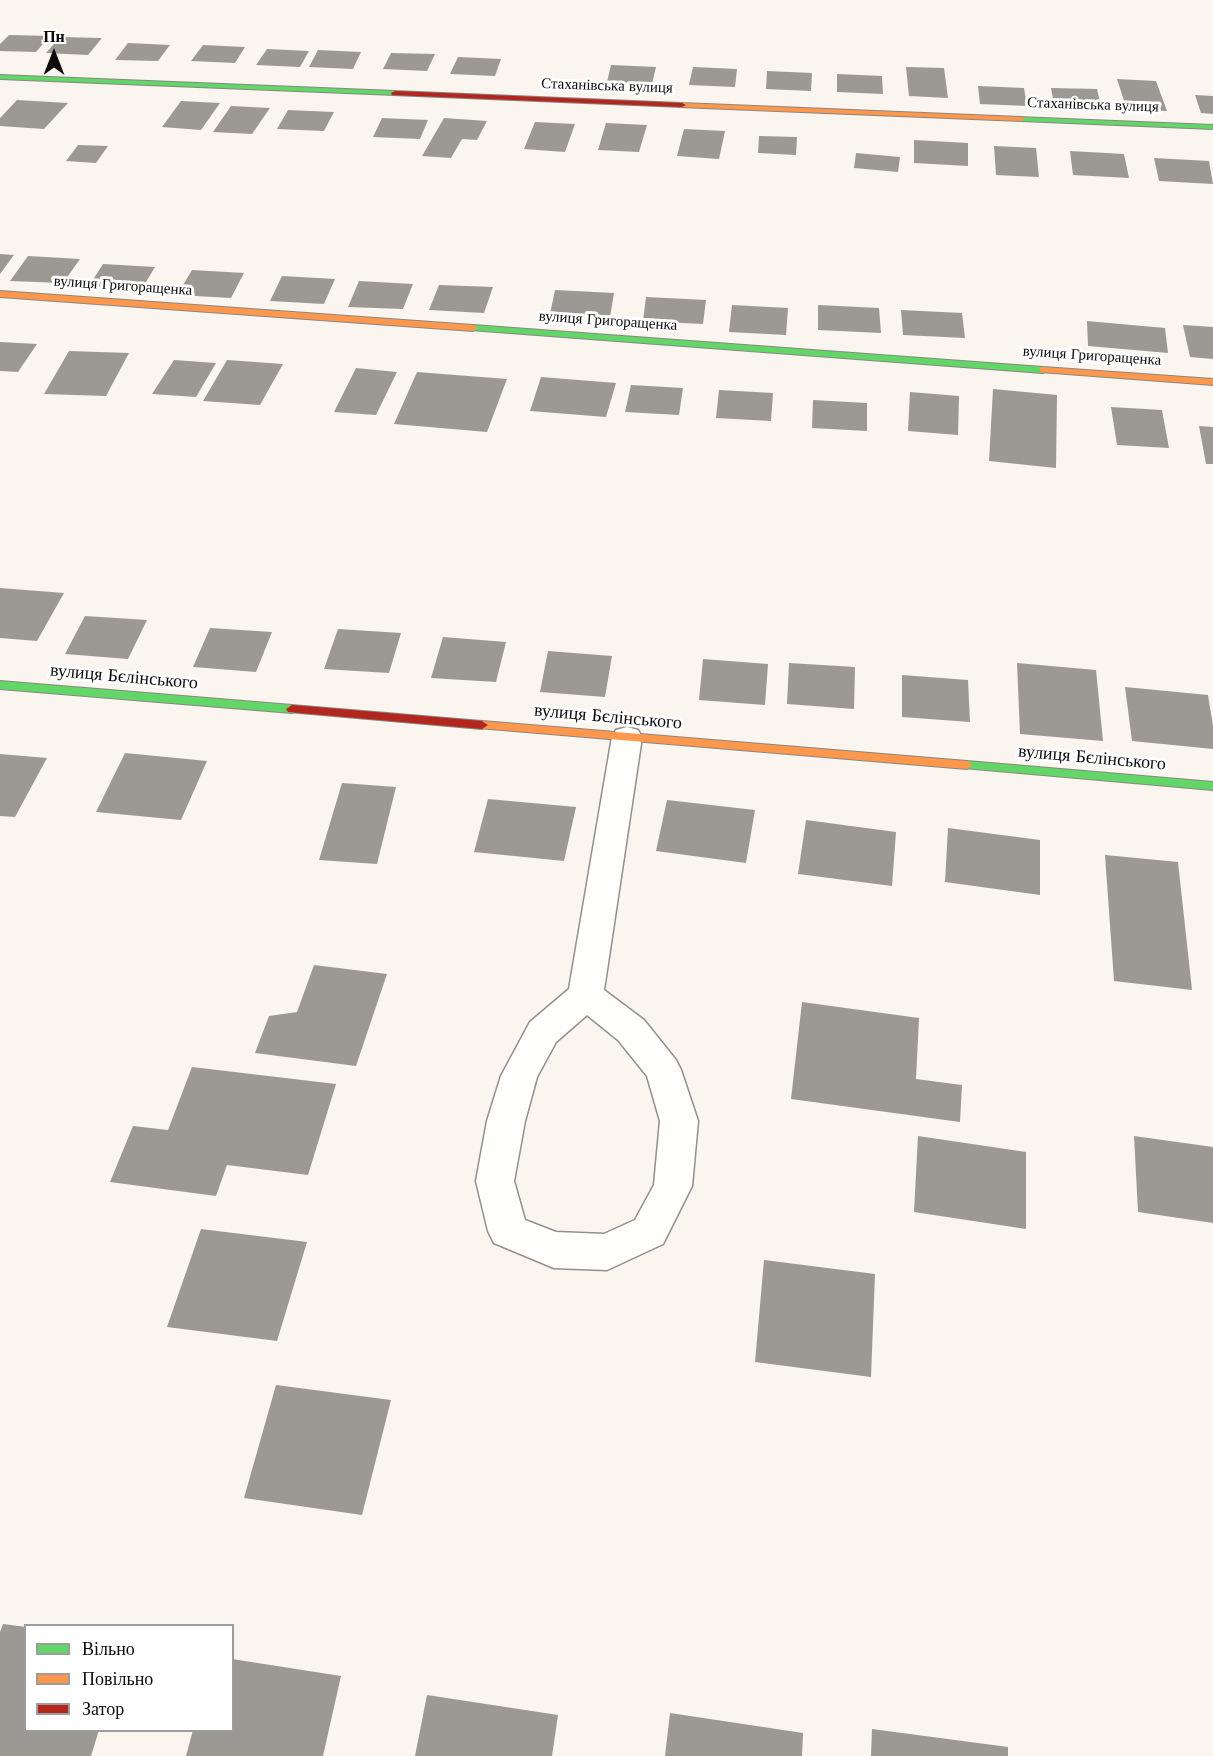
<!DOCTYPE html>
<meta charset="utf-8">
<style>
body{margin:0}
#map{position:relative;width:1213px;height:1756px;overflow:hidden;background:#faf5ee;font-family:"Libre Baskerville",serif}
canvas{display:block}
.legend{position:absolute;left:24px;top:1624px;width:210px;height:108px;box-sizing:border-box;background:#fff;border:2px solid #9d9d9d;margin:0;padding:8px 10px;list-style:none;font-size:18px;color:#0b0b0b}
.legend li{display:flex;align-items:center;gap:12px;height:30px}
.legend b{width:30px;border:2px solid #9d9d9d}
.north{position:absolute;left:24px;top:24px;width:60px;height:60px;-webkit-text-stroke:4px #fff;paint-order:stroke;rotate:0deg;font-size:16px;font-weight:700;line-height:24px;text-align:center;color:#0b0b0b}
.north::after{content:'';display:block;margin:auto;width:21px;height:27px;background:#0b0b0b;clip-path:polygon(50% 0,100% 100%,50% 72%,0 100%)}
</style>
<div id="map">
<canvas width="1213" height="1756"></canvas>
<ul class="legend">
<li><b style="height:8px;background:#63d668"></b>Вільно</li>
<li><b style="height:8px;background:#ff974d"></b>Повільно</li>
<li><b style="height:8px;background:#b3261e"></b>Затор</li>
</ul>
<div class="north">Пн</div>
</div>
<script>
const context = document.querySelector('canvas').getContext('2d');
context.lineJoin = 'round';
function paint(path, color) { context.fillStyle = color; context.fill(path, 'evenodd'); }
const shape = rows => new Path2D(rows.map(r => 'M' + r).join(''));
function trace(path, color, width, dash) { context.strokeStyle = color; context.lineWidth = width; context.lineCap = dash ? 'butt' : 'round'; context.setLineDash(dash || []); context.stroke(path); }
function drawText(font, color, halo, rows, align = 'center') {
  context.font = font + ' "Libre Baskerville",serif'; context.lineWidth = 6; context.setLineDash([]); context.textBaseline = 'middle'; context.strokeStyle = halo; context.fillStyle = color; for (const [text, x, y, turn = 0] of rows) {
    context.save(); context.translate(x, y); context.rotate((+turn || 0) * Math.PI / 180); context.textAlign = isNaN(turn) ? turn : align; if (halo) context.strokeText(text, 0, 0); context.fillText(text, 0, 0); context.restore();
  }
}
const building = shape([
 [9,35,50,36,36,52,0,51,0,44],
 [60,37,102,38,88,55,46,53],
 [128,43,170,45,158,61,115,60],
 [203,45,245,47,235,63,191,61],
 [267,49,309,51,300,67,256,65],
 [318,50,361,52,353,69,309,67],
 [391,53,435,54,427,71,383,69],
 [458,57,501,59,495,76,450,74],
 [611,65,656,67,652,84,607,82],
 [693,67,737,69,735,87,689,85],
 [906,67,944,68,948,98,909,96],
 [767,71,812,73,811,91,766,89],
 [837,74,882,76,883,94,837,92],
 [1117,79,1156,81,1167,111,1127,110],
 [978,86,1024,88,1027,106,980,104],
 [1051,88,1097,89,1101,107,1054,105],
 [1195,95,1213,96,1213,114,1201,113],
 [17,100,68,103,44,129,0,126,0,118],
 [181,101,220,103,201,130,162,127],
 [231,106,270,108,252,134,213,132],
 [288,110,334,112,324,131,277,129],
 [382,118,428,120,420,139,373,137],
 [444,118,487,121,477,140,462,139,451,158,422,156],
 [535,122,575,124,565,152,524,149],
 [606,123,647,125,639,152,598,150],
 [684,129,725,131,719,159,677,156],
 [759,136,797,137,796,155,758,153],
 [914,140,968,143,968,166,914,163],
 [78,145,108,146,96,163,66,161],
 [994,146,1036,148,1039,177,996,175],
 [1070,151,1124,154,1129,178,1073,175],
 [856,153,900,157,898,172,854,168],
 [1154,158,1209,161,1213,184,1159,181],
 [0,254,14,255,0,274],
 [28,256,80,259,63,283,10,281],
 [103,264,155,267,140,292,87,289],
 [192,270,244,273,231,298,177,295],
 [282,276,335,279,324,304,270,301],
 [359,281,413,284,403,309,348,307],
 [439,285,493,287,484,313,429,310],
 [555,290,614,293,610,317,550,314],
 [646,297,706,300,703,324,643,321],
 [732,305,788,308,786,335,729,332],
 [818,305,879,308,881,333,818,330],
 [901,310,962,313,965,338,903,335],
 [1087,321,1165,328,1168,353,1088,346],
 [1183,325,1213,327,1213,359,1190,357],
 [0,342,37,344,18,372,0,371],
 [69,351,129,353,106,396,44,394],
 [174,360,216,363,196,397,152,394],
 [227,360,283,364,260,405,203,401],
 [356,368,397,372,376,415,334,412],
 [417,372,507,379,487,432,394,424],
 [541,377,616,383,606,417,530,411],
 [631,385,683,388,679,415,625,412],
 [993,389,1057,395,1056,468,989,461],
 [719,390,773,393,771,421,716,418],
 [910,392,959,396,958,435,908,431],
 [813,400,867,403,867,431,812,428],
 [1111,407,1162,410,1169,448,1117,445],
 [1199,426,1213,427,1213,464,1206,464],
 [0,588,64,593,37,641,0,638],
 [85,616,147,620,128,659,65,654],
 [210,628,272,632,256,672,193,667],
 [338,629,401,633,389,673,324,669],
 [443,637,506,642,496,682,431,678],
 [548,651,612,656,605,697,540,692],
 [703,659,768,664,765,705,699,700],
 [789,663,855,667,854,709,787,704],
 [1017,663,1096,670,1103,741,1020,734],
 [902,675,968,680,970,722,902,717],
 [1125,687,1208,695,1213,726,1213,749,1132,741],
 [125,753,207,761,181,820,96,812],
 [0,754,47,758,15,817,0,816],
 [342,783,396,787,377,864,319,860],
 [488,799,576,807,564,861,474,852],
 [667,800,755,810,746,863,656,851],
 [806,820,896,832,892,886,798,874],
 [948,828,1040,840,1040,895,945,882],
 [1105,855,1178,862,1192,990,1114,981],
 [314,965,387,974,356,1066,255,1053,269,1016,297,1012],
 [802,1002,919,1018,916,1079,962,1085,960,1122,791,1099],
 [192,1067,336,1084,308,1175,227,1165,216,1196,110,1182,133,1126,168,1130],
 [918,1136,1026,1152,1026,1229,914,1212],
 [1134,1136,1213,1147,1213,1223,1138,1212],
 [201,1229,307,1242,277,1341,167,1327],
 [764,1260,875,1274,871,1377,755,1362],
 [276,1385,391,1400,362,1515,244,1498],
 [3,1624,26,1627,26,1730,99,1730,91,1756,0,1756,0,1632],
 [232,1659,341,1676,323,1756,186,1756,193,1730,232,1730],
 [427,1695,558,1715,552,1756,415,1756],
 [670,1713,803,1733,802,1756,665,1756],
 [872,1729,1008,1747,1008,1756,871,1756]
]);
const lane = shape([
 [627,727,638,730,642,737,604,990,644,1020,676,1060,681,1070,698,1121,692,1186,663,1244,607,1270,554,1268,494,1243,488,1231,476,1181,487,1121,501,1076,530,1022,569,989,612,737,616,730,627,727],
 [587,1015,618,1040,647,1076,660,1121,654,1185,635,1220,604,1234,556,1232,525,1220,514,1181,525,1121,537,1077,556,1042,587,1015]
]);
const fast = shape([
 [0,75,395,91,399,93,395,95,0,79,0,75],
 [1018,117,1213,125,1213,129,1021,121,1018,121,1018,117],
 [473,325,1043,367,1048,370,1043,373,470,330,468,328,473,325],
 [0,681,292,705,298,709,292,713,0,689,0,681],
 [967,761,1213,782,1213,790,963,768,961,765,963,762,967,761]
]);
const slow = shape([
 [682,103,1021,117,1025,119,1021,121,679,107,678,105,682,103],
 [0,291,473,325,478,328,473,331,0,297,0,291],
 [1043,367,1213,379,1213,385,1040,372,1040,368,1043,367],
 [482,721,967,761,973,765,967,769,478,728,476,725,478,722,482,721]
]);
const jam = shape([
 [395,91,682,103,686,105,682,107,392,95,391,93,395,91],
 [292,705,482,721,488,725,482,729,288,712,286,709,292,705]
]);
const farStreetnames = [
 ["Стаханівська вулиця",607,86,2],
 ["Стаханівська вулиця",1093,105,2],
 ["вулиця Григоращенка",123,286,4],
 ["вулиця Григоращенка",608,321,4],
 ["вулиця Григоращенка",1092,356,4]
];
const streetNames = [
 ["вулиця Бєлінського",124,677,5],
 ["вулиця Бєлінського",608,717,5],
 ["вулиця Бєлінського",1092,758,5]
];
paint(building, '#9c9894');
trace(lane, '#93908d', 3);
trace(fast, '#898784', 2);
trace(slow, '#898784', 2);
trace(jam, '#898784', 2);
paint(lane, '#fefefc');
paint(fast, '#63d668');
paint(slow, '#ff974d');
paint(jam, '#b3261e');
drawText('15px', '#0b0b0b', '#fff', farStreetnames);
drawText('18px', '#0b0b0b', '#fff', streetNames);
</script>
